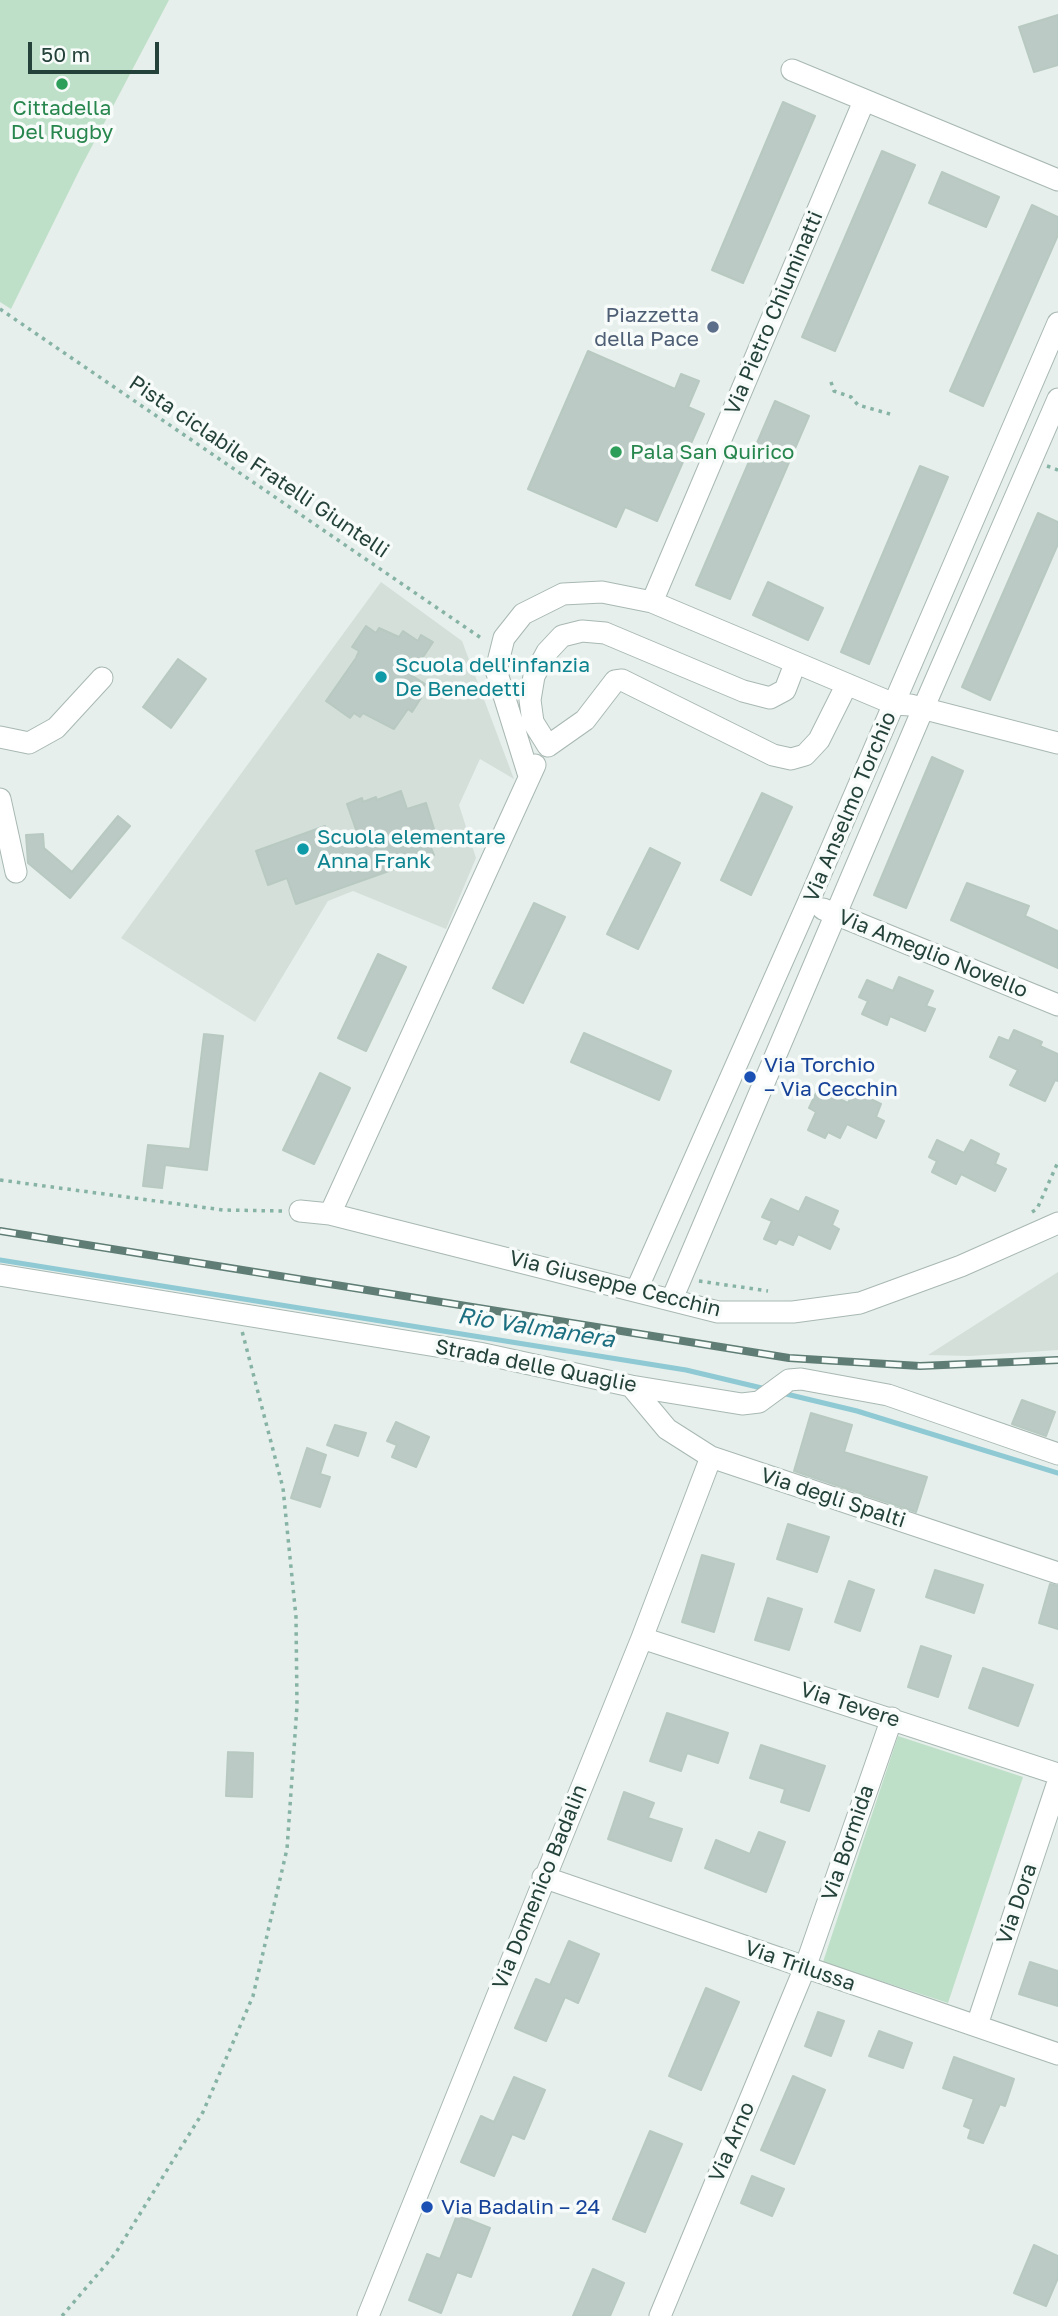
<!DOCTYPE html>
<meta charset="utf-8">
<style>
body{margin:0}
#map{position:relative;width:1058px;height:2316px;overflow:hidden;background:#e6efeb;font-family:"Golos Text",sans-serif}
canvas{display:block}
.scale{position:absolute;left:28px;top:42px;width:131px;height:32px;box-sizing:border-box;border:4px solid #24423a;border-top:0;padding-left:9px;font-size:21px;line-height:24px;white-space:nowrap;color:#24423a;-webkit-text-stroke:5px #f7fbf9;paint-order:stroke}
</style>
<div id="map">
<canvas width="1058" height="2316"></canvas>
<div class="scale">50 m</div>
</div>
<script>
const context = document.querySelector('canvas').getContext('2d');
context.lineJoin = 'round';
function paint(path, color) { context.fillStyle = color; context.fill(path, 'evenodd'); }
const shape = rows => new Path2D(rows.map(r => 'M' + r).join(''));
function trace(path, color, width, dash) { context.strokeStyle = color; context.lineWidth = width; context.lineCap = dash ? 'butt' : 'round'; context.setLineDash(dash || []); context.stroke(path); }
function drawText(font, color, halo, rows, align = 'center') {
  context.font = font + ' "Golos Text",sans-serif'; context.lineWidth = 7; context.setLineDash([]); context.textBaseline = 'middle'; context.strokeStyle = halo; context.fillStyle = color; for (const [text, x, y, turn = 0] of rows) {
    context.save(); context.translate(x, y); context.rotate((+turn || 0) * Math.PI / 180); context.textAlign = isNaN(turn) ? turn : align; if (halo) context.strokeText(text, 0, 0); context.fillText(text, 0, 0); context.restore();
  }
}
const built = shape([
 [381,582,462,641,514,779,480,759,459,805,476,858,446,929,353,891,328,901,255,1022,121,938],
 [1058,1272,1058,1350,970,1356,928,1355]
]);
const green = shape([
 [0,0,169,0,81,167,11,309,0,302],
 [898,1736,1023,1777,948,2003,823,1962]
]);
const stream = shape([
 [0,1260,686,1370,766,1389],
 [782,1393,857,1411,1058,1473]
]);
const building = shape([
 [1058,15,1058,65,1034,72,1019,27,1058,15],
 [783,102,815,116,743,283,712,270,783,102],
 [882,151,915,165,835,351,802,337,882,151],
 [942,172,999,197,986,227,929,203,942,172],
 [1032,205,1058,217,1058,235,983,406,950,391,1032,205],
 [588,351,675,389,681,374,699,381,688,407,704,414,657,521,625,507,616,527,528,489,588,351],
 [775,401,809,416,730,599,696,585,775,401],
 [920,466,948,477,869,664,841,652,920,466],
 [1038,513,1058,522,1058,544,990,700,962,687,1038,513],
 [768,582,823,608,808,640,753,615,768,582],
 [366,626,376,633,379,628,399,637,403,631,418,641,421,635,433,642,411,675,425,684,417,696,421,698,412,712,408,709,394,729,363,713,360,717,354,713,350,718,326,701,356,658,359,651,352,647,366,626],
 [178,659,206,679,171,728,143,707,178,659],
 [932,757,963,771,906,908,874,895,932,757],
 [401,791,407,809,426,803,438,842,430,845,434,855,296,904,287,878,268,885,256,851,325,826,332,847,359,838,347,804,362,798,363,802,376,797,377,800,401,791],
 [762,793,792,807,751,895,721,880,762,793],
 [118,816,130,826,70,898,28,863,26,835,43,834,44,848,72,872,118,816],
 [650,848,680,863,638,949,607,934,650,848],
 [967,883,1029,906,1025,916,1058,931,1058,968,951,920,967,883],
 [534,903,565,917,523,1003,493,988,534,903],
 [378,954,406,967,366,1051,338,1038,378,954],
 [899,977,933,991,926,1006,935,1009,925,1031,890,1016,887,1025,862,1014,868,1001,859,997,867,980,893,991,899,977],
 [1014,1030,1042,1042,1040,1046,1058,1054,1058,1081,1055,1080,1045,1101,1010,1085,1018,1070,990,1057,999,1037,1009,1041,1014,1030],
 [584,1033,671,1071,659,1100,571,1062,584,1033],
 [204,1034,223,1036,207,1170,165,1165,162,1188,143,1186,148,1145,190,1149,204,1034],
 [320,1073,350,1088,314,1164,283,1150,320,1073],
 [818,1089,848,1103,854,1091,881,1104,876,1117,884,1121,876,1138,847,1124,840,1138,828,1132,825,1138,808,1130,816,1112,809,1108,818,1089],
 [937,1140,964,1153,971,1140,999,1154,995,1164,1006,1169,995,1191,961,1174,956,1184,932,1172,937,1161,929,1157,937,1140],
 [806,1197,838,1211,832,1225,839,1229,830,1249,798,1234,793,1245,779,1239,776,1244,764,1239,772,1221,762,1217,771,1199,799,1212,806,1197],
 [1022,1400,1055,1412,1046,1436,1012,1424,1022,1400],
 [811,1413,852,1425,844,1452,927,1477,916,1512,794,1471,811,1413],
 [396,1422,429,1437,416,1467,392,1457,397,1445,387,1441,396,1422],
 [335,1425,366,1433,358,1456,327,1445,335,1425],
 [307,1448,326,1455,320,1474,330,1477,320,1507,291,1498,307,1448],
 [788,1524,829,1537,817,1572,777,1559,788,1524],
 [702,1555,734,1564,714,1632,682,1622,702,1555],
 [935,1570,983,1585,974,1613,926,1597,935,1570],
 [849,1581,874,1590,860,1631,835,1622,849,1581],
 [1050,1584,1058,1586,1058,1629,1039,1623,1050,1584],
 [768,1598,802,1609,789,1650,755,1640,768,1598],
 [921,1646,951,1656,938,1697,908,1687,921,1646],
 [983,1668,1033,1685,1018,1726,969,1708,983,1668],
 [667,1713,728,1733,718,1763,687,1753,681,1771,650,1761,667,1713],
 [761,1745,825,1766,809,1811,781,1802,785,1789,750,1778,761,1745],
 [228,1752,253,1753,252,1797,226,1796,228,1752],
 [624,1792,654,1803,648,1818,682,1829,671,1861,608,1839,624,1792],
 [759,1832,785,1842,766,1892,705,1868,716,1840,750,1854,759,1832],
 [569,1941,599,1954,578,2003,565,1997,546,2041,515,2028,536,1979,550,1985,569,1941],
 [1030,1962,1058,1971,1058,2006,1019,1994,1030,1962],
 [706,1988,739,2002,701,2090,669,2076,706,1988],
 [818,2012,844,2021,831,2056,805,2046,818,2012],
 [879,2031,912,2043,903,2068,869,2056,879,2031],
 [954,2057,1014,2079,1005,2106,1000,2104,983,2143,968,2138,971,2129,964,2126,974,2099,943,2088,954,2057],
 [793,2076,825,2090,794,2164,761,2150,793,2076],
 [514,2077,545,2090,524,2139,512,2134,494,2176,461,2162,481,2116,494,2122,514,2077],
 [650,2131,682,2144,645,2232,613,2219,650,2131],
 [752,2176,784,2189,772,2216,741,2203,752,2176],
 [457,2215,490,2228,471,2277,457,2272,441,2313,409,2300,427,2254,440,2259,457,2215],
 [1034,2245,1058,2256,1058,2278,1046,2306,1014,2293,1034,2245],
 [593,2269,624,2283,610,2316,573,2316,593,2269]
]);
const path = shape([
 [0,309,484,640],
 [831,382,834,391,851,397,858,405,890,414],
 [1047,466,1058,470],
 [0,1180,223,1210,283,1211],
 [1032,1212,1037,1209,1058,1162],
 [699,1281,768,1291],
 [62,2316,115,2254,203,2112,253,1996,287,1849,297,1706,296,1617,283,1488,242,1331]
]);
const minor = shape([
 [792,70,1058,180],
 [652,602,864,101],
 [795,664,785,690,770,698,743,691,605,633,582,631,562,636,547,652,534,676,530,700,533,722,548,746,585,720,615,681,622,680,773,755,791,759,805,755,819,740,846,686],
 [0,737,29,743,56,728,102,678],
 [529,776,496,670,504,638,523,614,563,594,602,592,652,602,894,704,910,705,1058,743],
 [0,799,16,872],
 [823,909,1058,1005],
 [300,1211,330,1214,718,1312,793,1312,860,1303,961,1266,1058,1223],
 [330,1214,535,765],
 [0,1275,479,1353,631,1386,742,1404,759,1402,789,1380,801,1379,888,1395,1058,1454],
 [637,1289,808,903,1058,323],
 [672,1299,923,709,1058,399],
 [631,1386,667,1429,711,1457,1058,1573],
 [642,1638,1058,1774],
 [543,1877,1058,2054],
 [977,2025,1058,1782],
 [368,2316,642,1638,711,1457],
 [660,2316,806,1965,892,1718]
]);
const rail = shape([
 [0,1231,789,1358,920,1366,1058,1360]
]);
const markers = [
 [62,84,7,"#2e9e5b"],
 [713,327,7,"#5c6f8a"],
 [616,452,7,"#2e9e5b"],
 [381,677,7,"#0f9aa8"],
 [303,849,7,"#0f9aa8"],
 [750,1077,7,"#1a4fb4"],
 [427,2207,7,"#1a4fb4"]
];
const leisureNames = [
 ["Cittadella",62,108],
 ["Del Rugby",62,132],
 ["Pala San Quirico",630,452,"left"]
];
const streetNames = [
 ["Via Pietro Chiuminatti",774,313,-67],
 ["Pista ciclabile Fratelli Giuntelli",259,467,34],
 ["Via Anselmo Torchio",850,807,-67],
 ["Via Ameglio Novello",933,954,22],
 ["Via Giuseppe Cecchin",615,1284,14],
 ["Strada delle Quaglie",536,1366,11],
 ["Via degli Spalti",833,1498,18],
 ["Via Tevere",850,1705,18],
 ["Via Bormida",848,1843,-71],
 ["Via Domenico Badalin",540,1887,-68],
 ["Via Dora",1017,1904,-71],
 ["Via Trilussa",800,1966,19],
 ["Via Arno",732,2142,-67]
];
const serviceNames = [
 ["Piazzetta",699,315],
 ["della Pace",699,339]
];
const cultureNames = [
 ["Scuola dell'infanzia",395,665],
 ["De Benedetti",395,689],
 ["Scuola elementare",317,837],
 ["Anna Frank",317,861]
];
const transitNames = [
 ["Via Torchio",764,1065],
 ["– Via Cecchin",764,1089],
 ["Via Badalin – 24",441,2207]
];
const waterNames = [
 ["Rio Valmanera",536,1328,9]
];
paint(built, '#d4dfda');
paint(green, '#bfe0c8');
trace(stream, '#8ec9d4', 5);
paint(building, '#bbcac4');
trace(building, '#b8c9c2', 2);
trace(minor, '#a8b8b2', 23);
trace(path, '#86b3a5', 3.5, [3.5, 5]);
trace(minor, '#fff', 21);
trace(rail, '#5f7d75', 8);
trace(rail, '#f7fbf9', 5, [16]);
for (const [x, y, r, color] of markers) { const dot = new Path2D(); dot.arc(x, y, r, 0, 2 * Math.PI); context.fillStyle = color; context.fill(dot); trace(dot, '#f7fbf9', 2.5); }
drawText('21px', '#27864d', '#f7fbf9', leisureNames);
drawText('21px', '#24423a', '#f7fbf9', streetNames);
drawText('21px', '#4e5e75', '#f7fbf9', serviceNames, 'right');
drawText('21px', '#0d838f', '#f7fbf9', cultureNames, 'left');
drawText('21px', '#164399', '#f7fbf9', transitNames, 'left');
drawText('italic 23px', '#1c6f80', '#f7fbf9', waterNames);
</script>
